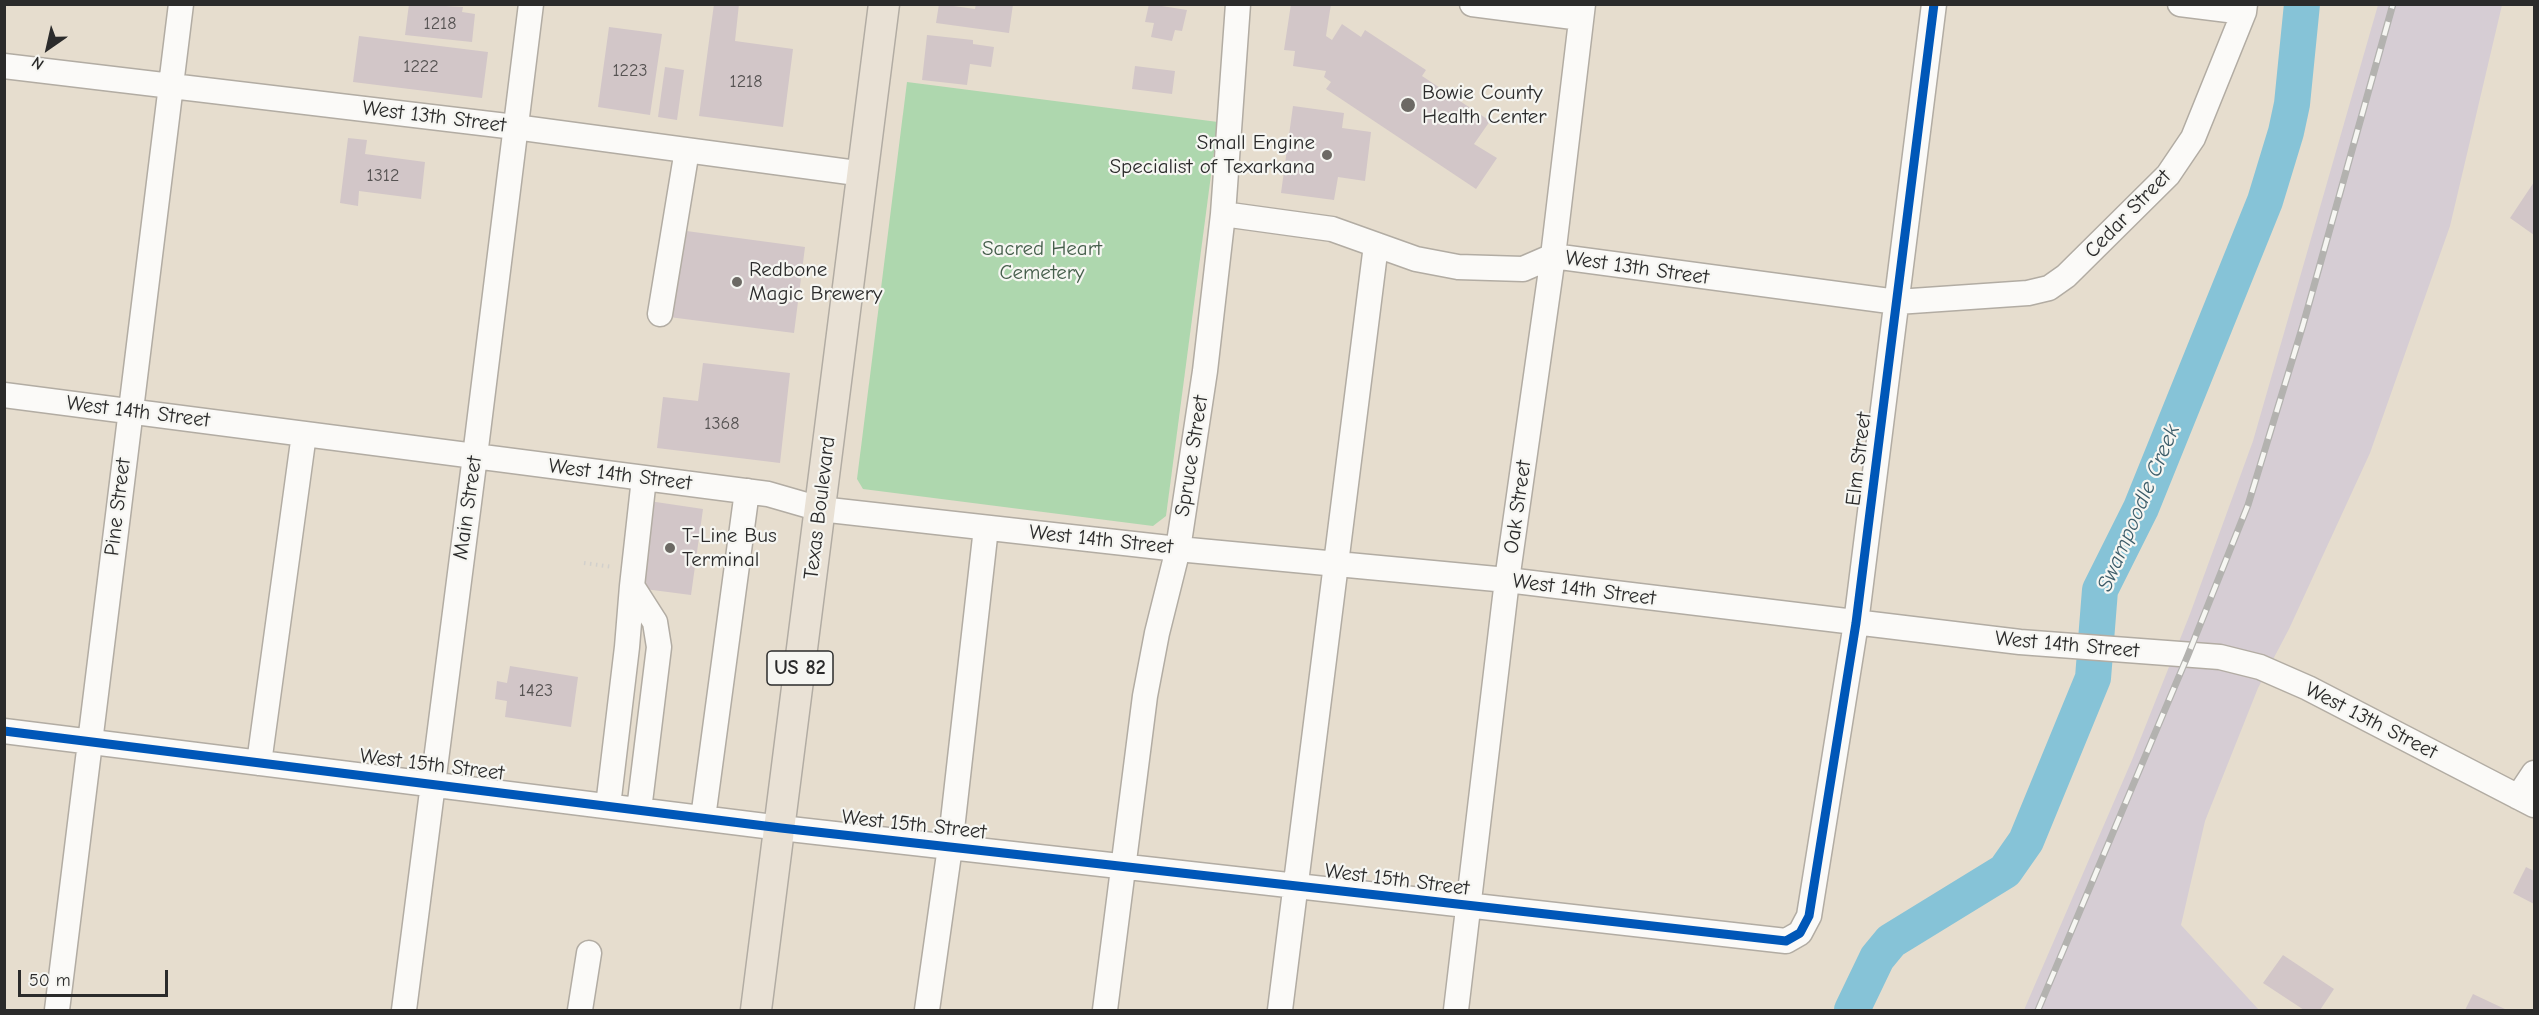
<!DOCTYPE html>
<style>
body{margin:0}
#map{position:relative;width:2539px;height:1015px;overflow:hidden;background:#e6ddce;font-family:"Comic Neue",sans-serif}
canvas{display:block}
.frame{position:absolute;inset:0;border:6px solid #2b2b2b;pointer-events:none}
.north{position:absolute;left:18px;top:18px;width:60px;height:60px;-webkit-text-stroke:4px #f6f6f2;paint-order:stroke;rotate:214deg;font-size:16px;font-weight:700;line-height:24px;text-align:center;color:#2b2b2b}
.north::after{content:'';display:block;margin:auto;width:21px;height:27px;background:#2b2b2b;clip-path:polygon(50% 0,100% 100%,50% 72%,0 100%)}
.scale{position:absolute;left:18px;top:970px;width:150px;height:27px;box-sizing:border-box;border:3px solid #2b2b2b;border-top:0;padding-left:8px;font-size:18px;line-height:21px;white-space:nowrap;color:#2b2b2b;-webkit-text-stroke:4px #f6f6f2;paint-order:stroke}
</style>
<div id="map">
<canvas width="2539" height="1015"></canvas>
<div class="frame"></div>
<div class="north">N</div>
<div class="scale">50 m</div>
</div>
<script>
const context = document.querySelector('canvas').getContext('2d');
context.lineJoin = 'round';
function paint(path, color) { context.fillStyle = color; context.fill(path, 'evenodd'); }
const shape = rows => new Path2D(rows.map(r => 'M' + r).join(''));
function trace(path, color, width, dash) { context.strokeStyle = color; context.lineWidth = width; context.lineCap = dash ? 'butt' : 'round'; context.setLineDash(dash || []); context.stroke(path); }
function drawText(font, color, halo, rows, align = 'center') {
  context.font = font + ' "Comic Neue",sans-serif'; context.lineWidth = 4.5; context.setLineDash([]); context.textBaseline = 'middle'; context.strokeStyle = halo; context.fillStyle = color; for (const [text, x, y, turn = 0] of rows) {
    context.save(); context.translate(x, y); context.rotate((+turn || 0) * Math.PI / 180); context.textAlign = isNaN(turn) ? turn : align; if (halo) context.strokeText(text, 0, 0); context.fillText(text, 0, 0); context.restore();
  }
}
const industrial = shape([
 [2378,5,2502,5,2450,226,2370,453,2289,629,2258,688,2205,821,2181,925,2259,1010,2024,1010,2132,760,2190,614,2253,441]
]);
const green = shape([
 [907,82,1218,122,1166,516,1153,526,863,489,857,479]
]);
const river = shape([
 [1852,1010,1877,958,1891,941,2005,871,2026,841,2093,678,2100,590,2141,508,2265,201,2286,132,2292,104,2302,4]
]);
const building = shape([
 [409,4,463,7,462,12,475,14,472,42,405,35],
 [714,4,739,4,735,41,793,49,783,127,699,116],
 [939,4,975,9,976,4,1013,4,1009,33,936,23],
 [1149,4,1187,10,1182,31,1175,30,1172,41,1151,37,1154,23,1145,22],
 [1291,4,1331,4,1326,36,1332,40,1342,24,1361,37,1365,30,1426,70,1422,76,1490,121,1474,144,1497,158,1476,189,1326,89,1331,82,1324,77,1326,71,1293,66,1295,51,1284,50],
 [609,27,662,34,650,115,598,107],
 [927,35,973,40,973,44,994,47,991,67,970,64,967,85,922,80],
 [359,36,488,52,482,98,353,82],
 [1135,66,1175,71,1172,94,1132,89],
 [665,67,684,70,677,120,658,117],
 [1293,106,1344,113,1342,128,1371,132,1365,181,1338,177,1334,200,1281,193],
 [348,138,367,140,365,154,425,162,421,199,359,191,358,206,340,203],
 [2534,182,2534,235,2510,218],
 [679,230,805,247,794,333,669,317],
 [703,363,790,373,780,463,657,448,663,397,698,401],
 [649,501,703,509,691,595,637,588],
 [510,666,578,677,571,727,505,717,507,701,495,699,497,681,507,683],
 [2526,867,2534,871,2534,904,2513,893],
 [2283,955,2334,989,2320,1010,2304,1010,2263,983],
 [2473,994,2507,1010,2465,1010]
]);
const path = shape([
 [584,563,613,567]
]);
const minor = shape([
 [1472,4,1581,18],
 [2180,4,2244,12],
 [4,66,515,127,864,174],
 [1223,214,1332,229,1416,259,1458,267,1523,269,1553,256,1897,302,2028,293,2049,288,2066,276,2168,175,2193,138,2244,12,2245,4],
 [660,314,687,150],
 [4,395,768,494,820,509,1178,549,1507,580,2020,642,2220,657,2260,667,2308,688,2534,805],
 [4,731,781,828,1786,941,1800,933,1809,916,1856,623,1934,4],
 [259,763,304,434],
 [2518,797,2534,773],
 [608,806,627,647,632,586],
 [639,810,659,647,655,622,632,586,644,478],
 [703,818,747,491],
 [57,1010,181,4],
 [404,1010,475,456,531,4],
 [580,1010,589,953],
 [927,1010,950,847,986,528],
 [1105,1010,1145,696,1157,633,1178,549,1205,371,1223,214,1238,4],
 [1280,1010,1376,245],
 [1456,1010,1507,580,1553,256,1583,4]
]);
const major = shape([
 [756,1010,884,4]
]);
const rail = shape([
 [2038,1010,2188,655,2248,505,2303,325,2393,4]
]);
const cycleway = shape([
 [4,731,781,828,1786,941,1800,933,1809,916,1856,623,1934,4]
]);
const markers = [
 [1408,105,8,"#6c6964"],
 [1327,155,6,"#6c6964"],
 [737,282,6,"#6c6964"],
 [670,548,6,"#6c6964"]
];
const numberNames = [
 ["1218",440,24],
 ["1222",421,67],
 ["1223",630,71],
 ["1218",746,82],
 ["1312",383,176],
 ["1368",722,424],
 ["1423",536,691]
];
const shields = [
 [800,668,66]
];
const shieldNames = [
 ["US 82",800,668]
];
const poiNames = [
 ["Bowie County",1422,93],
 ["Health Center",1422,117],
 ["Small Engine",1315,143,"right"],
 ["Specialist of Texarkana",1315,167,"right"],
 ["Redbone",749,270],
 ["Magic Brewery",749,294],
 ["T-Line Bus",682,536],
 ["Terminal",682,560]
];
const streetNames = [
 ["West 13th Street",434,117,7],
 ["Cedar Street",2128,214,-46],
 ["West 13th Street",1637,268,8],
 ["West 14th Street",138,412,7],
 ["Spruce Street",1192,456,-81],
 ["Elm Street",1859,459,-83],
 ["West 14th Street",620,475,7],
 ["Pine Street",118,507,-83],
 ["Oak Street",1518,507,-82],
 ["Main Street",468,508,-82],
 ["Texas Boulevard",820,508,-83],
 ["West 14th Street",1101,540,6],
 ["West 14th Street",1584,590,7],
 ["West 14th Street",2067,645,5],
 ["West 13th Street",2371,721,27],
 ["West 15th Street",432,765,7],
 ["West 15th Street",914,825,6],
 ["West 15th Street",1397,880,7]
];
const parkNames = [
 ["Sacred Heart",1042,249],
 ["Cemetery",1042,273]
];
const waterNames = [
 ["Swampoodle Creek",2139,508,-67]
];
paint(industrial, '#d6cdd4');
paint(green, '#aed7ae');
trace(river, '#86c3d7', 36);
paint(building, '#d2c6c8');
trace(minor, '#b2aca3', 27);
trace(major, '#b2aca3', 33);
trace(path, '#d2d0cc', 4, [1.5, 4.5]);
trace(minor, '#fbfaf8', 24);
trace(major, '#e9e1d5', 30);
trace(rail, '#b3b2af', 7);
trace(rail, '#f6f6f2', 4.5, [14]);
trace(cycleway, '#0057b8', 9);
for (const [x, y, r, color] of markers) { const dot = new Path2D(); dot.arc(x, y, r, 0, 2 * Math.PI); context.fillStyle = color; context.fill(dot); trace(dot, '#f6f6f2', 2); }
drawText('18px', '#555252', null, numberNames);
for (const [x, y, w] of shields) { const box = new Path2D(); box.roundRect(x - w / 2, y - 17, w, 34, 4.5); context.fillStyle = '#f6f6f2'; context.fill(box); trace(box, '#2b2b2b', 1.5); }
drawText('bold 20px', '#2b2b2b', null, shieldNames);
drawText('21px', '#2b2b2b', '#f6f6f2', poiNames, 'left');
drawText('21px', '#2b2b2b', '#f6f6f2', streetNames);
drawText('21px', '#445d4a', '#f6f6f2', parkNames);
drawText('italic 22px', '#3c5c69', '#f6f6f2', waterNames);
</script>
